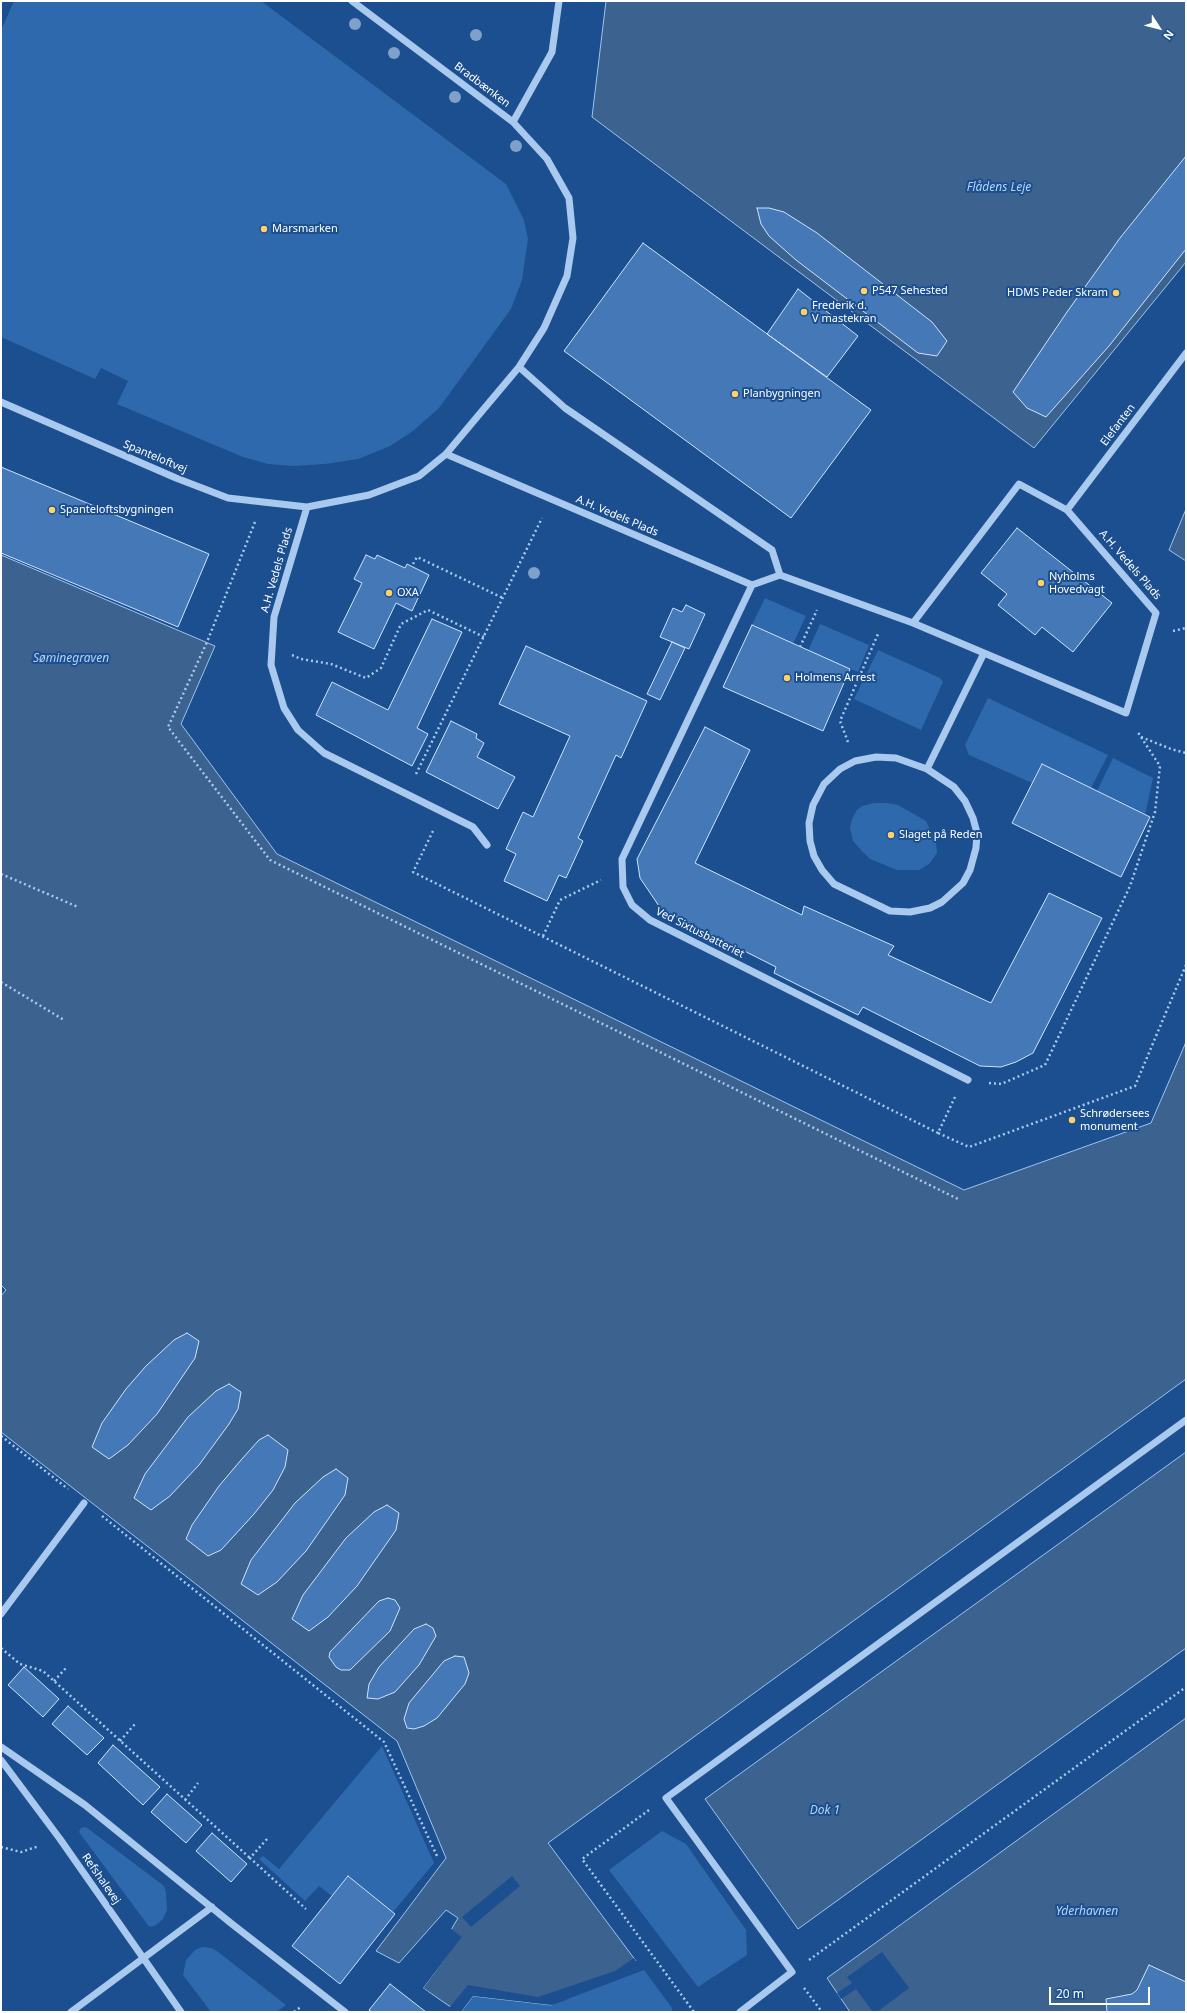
<!DOCTYPE html>
<meta charset="utf-8">
<style>
body{margin:0}
#map{position:relative;width:1187px;height:2013px;overflow:hidden;background:#1b4f8f;font-family:"Noto Sans",sans-serif}
canvas{display:block}
.frame{position:absolute;inset:0;border:2px solid #fff;pointer-events:none}
.north{position:absolute;left:1139px;top:8px;width:40px;height:40px;-webkit-text-stroke:3px #1b4f8f;paint-order:stroke;rotate:126deg;font-size:11px;font-weight:700;line-height:16px;text-align:center;color:#fff}
.north::after{content:'';display:block;margin:auto;width:14px;height:18px;background:#fff;clip-path:polygon(50% 0,100% 100%,50% 72%,0 100%)}
.scale{position:absolute;left:1049px;top:1987px;width:101px;height:18px;box-sizing:border-box;border:2px solid #fff;border-top:0;padding-left:5px;font-size:12px;line-height:14px;white-space:nowrap;color:#fff;-webkit-text-stroke:3px #1b4f8f;paint-order:stroke}
</style>
<div id="map">
<canvas width="1187" height="2013"></canvas>
<div class="frame"></div>
<div class="north">N</div>
<div class="scale">20 m</div>
</div>
<script>
const context = document.querySelector('canvas').getContext('2d');
context.lineJoin = 'round';
function paint(path, color) { context.fillStyle = color; context.fill(path, 'evenodd'); }
const shape = rows => new Path2D(rows.map(r => 'M' + r).join(''));
function trace(path, color, width, dash) { context.strokeStyle = color; context.lineWidth = width; context.lineCap = dash ? 'butt' : 'round'; context.setLineDash(dash || []); context.stroke(path); }
function drawText(font, color, halo, rows, align = 'center') {
  context.font = font + ' "Noto Sans",sans-serif'; context.lineWidth = 4; context.setLineDash([]); context.textBaseline = 'middle'; context.strokeStyle = halo; context.fillStyle = color; for (const [text, x, y, turn = 0] of rows) {
    context.save(); context.translate(x, y); context.rotate((+turn || 0) * Math.PI / 180); context.textAlign = isNaN(turn) ? turn : align; if (halo) context.strokeText(text, 0, 0); context.fillText(text, 0, 0); context.restore();
  }
}
const green = shape([
 [14,1,261,1,506,184,524,220,528,239,522,280,511,309,439,408,413,431,390,446,358,459,325,464,293,466,268,464,243,457,117,404,128,381,101,368,95,379,1,337,1,30],
 [765,598,806,616,793,644,752,625],
 [820,624,869,645,858,672,808,651],
 [878,650,940,678,943,682,921,730,854,699],
 [988,698,1108,755,1091,788,1042,764,1032,783,969,755,965,745],
 [1113,758,1153,778,1145,815,1097,791],
 [874,803,888,803,898,805,926,821,936,842,937,853,929,864,919,870,897,870,870,859,861,850,853,841,850,828,852,819,857,810,862,806],
 [382,1746,434,1863,393,1912,348,1876,332,1896,319,1886,305,1901,259,1859,263,1856,279,1869],
 [86,1827,164,1886,166,1892,167,1910,163,1919,156,1925,150,1927,147,1924,79,1832,81,1828],
 [662,1831,686,1844,746,1930,747,1955,698,1987,609,1870],
 [202,1947,211,1948,217,1951,286,2005,276,2012,211,2012,183,1975,186,1960,195,1950],
 [644,1970,672,2008,672,2012,461,2012,473,1996,552,2005]
]);
const water = shape([
 [606,1,1186,1,1186,262,1034,448,592,117,606,1],
 [1186,509,1186,561,1169,550,1186,509],
 [1,555,215,646,181,724,277,854,964,1190,1151,1123,1186,1042,1186,1379,548,1843,636,1961,609,1977,572,1990,551,2005,473,1996,461,2012,458,2012,423,1988,461,1937,451,1930,458,1918,446,1910,399,1963,376,1951,446,1858,397,1741,1,1432,1,1296,6,1290,1,1285,1,555],
 [1186,1452,1186,1648,798,1929,705,1799,1186,1452],
 [1186,1718,1186,2012,850,2012,827,1978,1186,1718]
]);
const pier = shape([
 [512,1876,520,1886,471,1927,462,1917],
 [450,1928,462,1937,423,1988,449,2008,468,1985,538,1997,615,1971,634,1958,637,1963,610,1979,573,1992,566,2000,551,2005,473,1996,461,2012,454,2012,421,1988,459,1937,450,1931],
 [882,1952,909,1988,877,2012,873,2012,856,1989,841,1999,837,1993,852,1983,847,1977]
]);
const building = shape([
 [1186,156,1186,249,1109,346,1046,417,1027,408,1013,392,1067,312,1120,238,1186,156],
 [757,208,769,208,784,212,817,233,932,322,947,341,937,356,918,353,796,260,769,236,761,224,757,208],
 [643,243,871,410,791,518,564,351,643,243],
 [798,289,858,336,827,377,767,334,798,289],
 [1,467,209,554,178,627,1,553,1,467],
 [1017,528,1112,603,1073,652,1042,627,1035,635,998,605,1007,594,981,573,1017,528],
 [366,555,375,559,377,555,405,568,407,564,429,575,412,611,396,603,374,649,338,632,362,583,354,579,366,555],
 [686,605,705,614,689,649,660,637,673,608,682,612,686,605],
 [432,619,462,632,417,728,428,734,412,766,316,715,332,682,388,710,432,619],
 [752,625,850,669,823,731,723,687,752,625],
 [672,642,685,648,660,700,647,694,672,642],
 [526,646,647,701,621,758,616,755,578,838,583,841,566,878,559,875,547,901,504,881,516,854,506,849,523,812,533,817,570,736,499,704,526,646],
 [451,721,477,734,476,738,484,743,477,757,515,777,498,809,426,772,451,721],
 [705,727,750,750,695,863,802,915,804,906,894,946,888,955,991,1003,1049,893,1102,918,1033,1053,1016,1062,1001,1067,980,1066,863,1007,858,1015,774,973,776,967,661,909,640,878,637,859,705,727],
 [1042,764,1150,817,1121,877,1012,823,1042,764],
 [187,1333,199,1341,195,1358,157,1414,128,1445,109,1459,92,1447,102,1423,126,1389,146,1366,174,1340,187,1333],
 [229,1384,241,1392,238,1409,229,1424,199,1465,170,1496,151,1510,134,1498,145,1474,188,1417,216,1391,229,1384],
 [268,1435,288,1450,285,1467,273,1490,254,1514,221,1550,208,1556,186,1539,192,1525,219,1486,241,1460,259,1440,268,1435],
 [336,1469,348,1478,345,1495,306,1551,277,1582,258,1595,241,1584,251,1560,295,1503,323,1477,336,1469],
 [387,1505,399,1513,396,1530,357,1586,328,1617,309,1631,292,1619,303,1595,346,1538,374,1512,387,1505],
 [388,1598,395,1600,400,1608,390,1631,350,1670,341,1670,336,1667,329,1657,330,1652,379,1601,388,1598],
 [426,1624,433,1628,436,1636,419,1665,395,1692,378,1699,367,1698,369,1684,379,1667,414,1629,426,1624],
 [455,1656,464,1657,469,1673,465,1684,437,1718,424,1726,414,1729,407,1728,404,1719,409,1703,444,1661,455,1656],
 [24,1667,59,1699,43,1717,8,1685,24,1667],
 [68,1706,104,1738,87,1755,52,1724,68,1706],
 [113,1745,160,1787,143,1805,98,1763,113,1745],
 [167,1794,202,1825,186,1843,151,1812,167,1794],
 [212,1833,247,1864,231,1882,196,1851,212,1833],
 [348,1876,395,1914,340,1984,292,1946,348,1876],
 [1149,1965,1186,1982,1186,2012,1107,2012,1106,1999,1132,1994,1137,1990,1149,1965],
 [390,1984,426,2012,372,2012,369,2010,390,1984]
]);
const path = shape([
 [255,522,207,642,168,727,270,860,958,1199],
 [413,564,417,557,503,598],
 [1173,631,1186,628],
 [800,647,817,610],
 [292,655,301,659,331,664,366,678,381,668,401,624,428,610,484,637],
 [1141,737,1171,749,1186,753],
 [848,742,840,721,878,634],
 [416,774,542,518],
 [433,831,413,872,938,1133],
 [1,874,78,907],
 [543,936,560,900,601,880],
 [1,982,64,1020],
 [989,1083,1001,1084,1045,1065,1130,886,1155,812,1160,766,1137,731],
 [955,1097,938,1133,969,1147,1135,1086,1186,965],
 [1,1436,68,1489],
 [102,1516,384,1742,437,1856],
 [1,1648,20,1664,43,1671,250,1858],
 [54,1681,66,1668],
 [120,1741,135,1724],
 [185,1800,198,1783],
 [649,1810,582,1859,694,2012],
 [267,1839,250,1858,306,1909],
 [1,1847,21,1852,39,1846],
 [809,1960,1186,1687],
 [804,1988,822,2012],
 [294,2012,302,2006]
]);
const minor = shape([
 [513,122,552,52,559,1],
 [519,367,565,408,772,550,780,575],
 [1,402,176,478,228,498,263,502,307,507,369,495,419,476,446,454,519,367,544,328,567,276,573,238,569,198,547,159,513,122,352,1],
 [446,454,752,585,780,575,913,623,1019,484,1067,510,1156,613,1126,713,984,653],
 [307,507,274,617,271,665,284,708,298,730,324,753,473,827,487,845],
 [1067,510,1186,353],
 [752,585,622,859,623,887,632,905,650,920,968,1080],
 [913,623,984,653,927,769,954,787,965,801,973,818,977,833,976,848,970,870,963,883,942,902,930,908,910,912,890,911,834,884,822,870,814,856,810,841,809,823,813,805,824,784,840,769,855,761,876,757,896,758,927,769],
 [1,1614,84,1503],
 [1,1747,85,1805,232,1924,345,2012],
 [1,1760,60,1839,181,2012],
 [71,2012,212,1907],
 [740,2012,792,1972,666,1798,1186,1420]
]);
const trees = [
 [355,24],
 [476,35],
 [394,53],
 [455,97],
 [516,146],
 [534,573]
];
const markers = [
 [264,229,4,"#ffd166"],
 [864,291,4,"#ffd166"],
 [1116,293,4,"#ffd166"],
 [804,312,4,"#ffd166"],
 [735,394,4,"#ffd166"],
 [52,510,4,"#ffd166"],
 [1041,583,4,"#ffd166"],
 [389,593,4,"#ffd166"],
 [787,678,4,"#ffd166"],
 [891,835,4,"#ffd166"],
 [1072,1120,4,"#ffd166"]
];
const streetNames = [
 ["Bradbænken",482,85,37],
 ["Elefanten",1118,425,-53],
 ["Spanteloftvej",155,457,23],
 ["A.H. Vedels Plads",617,516,23],
 ["A.H. Vedels Plads",1130,565,49],
 ["A.H. Vedels Plads",277,570,-74],
 ["Ved Sixtusbatteriet",700,933,27],
 ["Refshalevej",101,1879,55]
];
const poiNames = [
 ["Marsmarken",272,229],
 ["P547 Sehested",872,291],
 ["HDMS Peder Skram",1108,293,"right"],
 ["Frederik d.",812,306],
 ["V mastekran",812,319],
 ["Planbygningen",743,394],
 ["Spanteloftsbygningen",60,510],
 ["Nyholms",1049,577],
 ["Hovedvagt",1049,590],
 ["OXA",397,593],
 ["Holmens Arrest",795,678],
 ["Slaget på Reden",899,835],
 ["Schrødersees",1080,1114],
 ["monument",1080,1127]
];
const waterNames = [
 ["Flådens Leje",999,188],
 ["Søminegraven",71,659],
 ["Dok 1",825,1811],
 ["Yderhavnen",1087,1912]
];
paint(green, '#2e69ad');
paint(water, '#3c6290');
trace(water, '#9cc4f0', 1);
paint(pier, '#1b4f8f');
paint(building, '#4478b7');
trace(building, '#cfe3fa', 1);
trace(path, '#a9c9ee', 2.5, [2, 3]);
trace(minor, '#a9c9ee', 7);
context.fillStyle = '#7ea0ca';
for (const [x, y] of trees) { context.beginPath(); context.arc(x, y, 6, 0, 2 * Math.PI); context.fill(); }
for (const [x, y, r, color] of markers) { const dot = new Path2D(); dot.arc(x, y, r, 0, 2 * Math.PI); context.fillStyle = color; context.fill(dot); trace(dot, '#1b4f8f', 1.5); }
drawText('11px', '#fff', '#1b4f8f', streetNames);
drawText('11px', '#fff', '#1b4f8f', poiNames, 'left');
drawText('italic 12px', '#b5d3f5', '#1b4f8f', waterNames);
</script>
